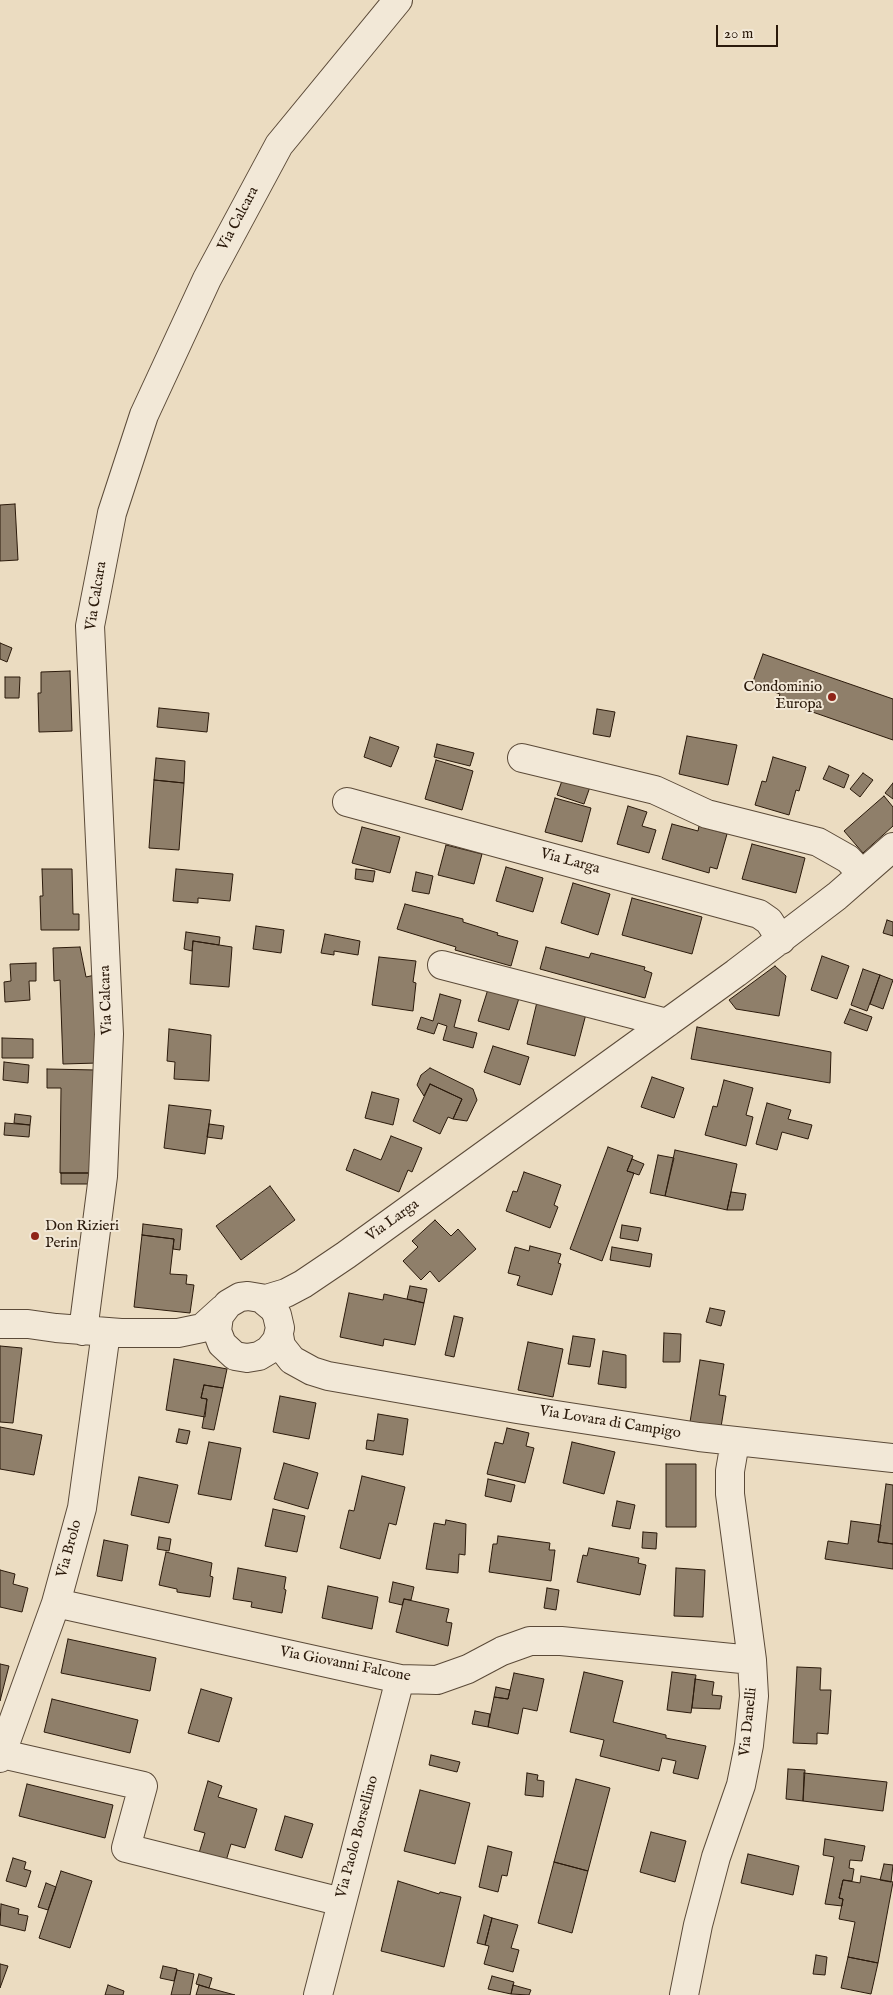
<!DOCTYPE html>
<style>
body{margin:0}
#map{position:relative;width:893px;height:1995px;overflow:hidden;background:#ebdcc1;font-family:"IM FELL English",serif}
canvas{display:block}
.scale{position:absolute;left:716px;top:25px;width:62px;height:22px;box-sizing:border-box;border:2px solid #2b1a0b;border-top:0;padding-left:6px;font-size:15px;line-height:18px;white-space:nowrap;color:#2b1a0b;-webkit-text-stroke:4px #f2e8d7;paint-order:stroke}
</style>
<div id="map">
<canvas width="893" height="1995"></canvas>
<div class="scale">20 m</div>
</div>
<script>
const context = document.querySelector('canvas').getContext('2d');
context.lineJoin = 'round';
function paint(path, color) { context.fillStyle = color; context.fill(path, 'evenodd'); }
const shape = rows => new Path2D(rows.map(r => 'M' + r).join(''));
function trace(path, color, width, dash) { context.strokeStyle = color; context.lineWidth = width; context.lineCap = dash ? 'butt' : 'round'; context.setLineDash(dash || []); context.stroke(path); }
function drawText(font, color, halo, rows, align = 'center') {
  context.font = font + ' "IM FELL English",serif'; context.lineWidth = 4; context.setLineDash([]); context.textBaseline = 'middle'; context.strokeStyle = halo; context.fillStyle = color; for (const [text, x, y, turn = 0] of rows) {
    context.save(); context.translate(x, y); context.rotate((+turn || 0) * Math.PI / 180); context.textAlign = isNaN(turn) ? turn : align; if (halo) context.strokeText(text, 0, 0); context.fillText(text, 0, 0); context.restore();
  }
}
const building = shape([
 [15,504,18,560,0,561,0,505,15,504],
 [0,643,12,648,7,662,0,659,0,643],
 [763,654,893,699,893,740,778,700,780,694,752,684,763,654],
 [70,671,72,731,39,732,38,693,41,693,41,672,70,671],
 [5,677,20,677,19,698,5,698,5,677],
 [159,708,209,713,207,732,157,727,159,708],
 [597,709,615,712,610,737,593,734,597,709],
 [687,736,737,745,728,785,679,774,687,736],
 [370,737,399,747,391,767,364,757,370,737],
 [437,744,474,753,470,766,434,757,437,744],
 [773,757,806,767,799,791,796,790,789,815,755,805,762,781,766,782,773,757],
 [156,758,185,761,184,783,154,780,156,758],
 [436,760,473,771,462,810,425,799,436,760],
 [829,766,849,775,844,788,823,779,829,766],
 [863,773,873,780,860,797,850,789,863,773],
 [564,775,591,784,584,804,557,795,564,775],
 [154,780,184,783,179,850,149,848,154,780],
 [893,783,893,799,885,793,893,783],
 [884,796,893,807,893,826,863,853,844,831,884,796],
 [555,798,591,808,582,842,545,832,555,798],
 [628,806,647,812,642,826,656,830,649,853,617,844,628,806],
 [672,824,698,831,699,826,727,834,717,869,710,867,709,873,662,859,672,824],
 [362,827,400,837,390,873,352,863,362,827],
 [752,844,805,858,796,893,742,879,752,844],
 [446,845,482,854,474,884,438,875,446,845],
 [506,867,543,878,533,912,496,901,506,867],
 [42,869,72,869,73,914,79,914,79,930,41,930,40,896,43,896,42,869],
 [176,869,233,874,230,901,198,898,198,903,173,901,176,869],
 [356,869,375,871,373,882,355,879,356,869],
 [416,872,433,876,429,894,412,891,416,872],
 [573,883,610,894,598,935,561,923,573,883],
 [632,898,702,917,692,954,622,935,632,898],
 [405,904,463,919,463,922,498,933,497,935,518,941,511,966,455,950,456,947,397,929,405,904],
 [887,920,893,922,893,936,883,933,887,920],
 [256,926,284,930,281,953,253,949,256,926],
 [186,932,220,937,219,945,193,941,192,951,184,949,186,932],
 [325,934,360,941,358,955,334,951,334,955,321,953,325,934],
 [193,941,232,947,229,987,190,984,193,941],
 [80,947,86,977,95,975,98,1063,63,1064,60,980,54,981,53,948,80,947],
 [546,947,589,958,591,953,645,967,644,970,652,973,645,998,540,969,546,947],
 [822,956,849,966,837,999,811,990,822,956],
 [379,957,416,961,413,982,416,983,413,1011,372,1005,379,957],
 [36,963,36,981,29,981,30,1000,5,1002,4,982,11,981,10,964,36,963],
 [775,966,786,976,779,1016,736,1009,729,1000,775,966],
 [863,969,880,975,867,1011,851,1005,863,969],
 [880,975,893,980,883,1009,870,1004,880,975],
 [489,986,520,995,509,1030,478,1021,489,986],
 [440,994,461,1000,454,1027,477,1033,473,1048,443,1040,447,1026,438,1023,434,1034,417,1029,421,1017,433,1021,440,994],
 [537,1002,586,1014,575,1056,527,1044,537,1002],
 [850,1009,872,1017,867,1031,844,1023,850,1009],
 [697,1027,831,1052,830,1083,691,1059,697,1027],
 [169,1029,211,1035,209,1081,174,1079,175,1062,167,1061,169,1029],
 [2,1038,33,1039,33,1058,2,1058,2,1038],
 [493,1046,529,1057,520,1085,484,1072,493,1046],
 [4,1062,29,1065,28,1083,3,1080,4,1062],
 [430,1068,473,1089,477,1100,467,1121,453,1119,462,1099,430,1084,424,1096,417,1085,421,1075,430,1068],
 [47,1069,96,1070,94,1173,60,1173,61,1088,47,1088,47,1069],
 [652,1077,684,1088,674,1118,641,1107,652,1077],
 [724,1080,753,1088,746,1115,753,1117,746,1146,705,1135,713,1106,717,1107,724,1080],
 [430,1084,462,1099,453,1119,448,1117,440,1134,413,1121,430,1084],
 [372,1092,399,1099,393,1125,365,1118,372,1092],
 [767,1103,791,1110,788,1119,812,1125,808,1139,782,1132,777,1150,756,1144,767,1103],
 [169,1105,211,1110,205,1154,164,1148,169,1105],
 [15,1114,31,1116,30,1125,14,1123,15,1114],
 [5,1123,30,1125,29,1137,4,1135,5,1123],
 [209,1124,224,1126,222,1139,207,1137,209,1124],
 [391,1136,422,1148,412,1172,408,1170,399,1192,346,1170,354,1149,381,1160,391,1136],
 [608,1147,633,1156,627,1171,634,1173,602,1261,570,1249,608,1147],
 [675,1150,737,1164,727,1210,665,1196,675,1150],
 [658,1155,674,1158,665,1196,650,1193,658,1155],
 [632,1159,644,1164,639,1175,627,1171,632,1159],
 [524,1172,561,1185,554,1205,558,1207,550,1228,506,1211,513,1191,517,1192,524,1172],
 [61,1173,89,1173,89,1184,61,1184,61,1173],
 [270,1186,295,1220,241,1260,216,1226,270,1186],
 [731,1192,746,1194,743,1210,727,1210,731,1192],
 [435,1220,451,1236,458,1229,476,1249,439,1282,430,1271,421,1280,403,1261,418,1247,412,1241,435,1220],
 [143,1224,182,1229,180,1250,173,1249,174,1239,142,1235,143,1224],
 [622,1225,641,1228,638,1241,620,1238,622,1225],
 [142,1235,174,1239,170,1274,187,1275,186,1284,194,1285,190,1313,134,1307,142,1235],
 [530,1246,561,1254,558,1263,561,1264,552,1295,517,1285,520,1276,508,1273,515,1247,529,1251,530,1246],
 [612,1247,652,1254,650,1267,610,1260,612,1247],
 [410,1286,427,1289,424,1303,407,1299,410,1286],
 [349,1293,383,1300,384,1294,424,1303,415,1345,384,1339,383,1346,340,1337,349,1293],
 [710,1308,725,1311,721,1326,706,1322,710,1308],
 [454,1316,463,1318,454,1357,445,1355,454,1316],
 [664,1333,681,1334,680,1362,663,1362,664,1333],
 [573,1336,595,1339,590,1367,568,1364,573,1336],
 [528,1342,563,1349,553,1397,518,1390,528,1342],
 [0,1346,22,1348,13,1423,0,1422,0,1346],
 [603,1351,626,1355,626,1388,598,1384,603,1351],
 [174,1359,227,1369,223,1388,204,1385,201,1398,207,1399,205,1417,166,1410,174,1359],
 [700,1360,724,1364,719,1395,726,1396,721,1427,690,1422,700,1360],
 [204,1385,223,1388,214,1430,202,1428,207,1399,201,1398,204,1385],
 [280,1396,316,1403,309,1439,273,1432,280,1396],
 [378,1414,408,1419,403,1455,366,1449,367,1440,374,1441,378,1414],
 [0,1427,42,1435,34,1475,0,1469,0,1427],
 [507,1428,529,1433,526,1446,534,1448,525,1483,487,1474,495,1442,503,1444,507,1428],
 [179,1429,190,1431,187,1444,176,1442,179,1429],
 [209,1442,241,1448,231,1500,198,1494,209,1442],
 [572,1442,615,1452,604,1494,563,1483,572,1442],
 [284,1463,318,1473,308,1509,274,1499,284,1463],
 [666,1464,696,1464,696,1527,666,1527,666,1464],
 [362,1476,405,1487,396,1525,389,1523,380,1559,340,1548,349,1510,354,1511,362,1476],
 [139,1477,178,1485,169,1523,131,1515,139,1477],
 [488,1479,515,1485,511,1502,485,1496,488,1479],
 [886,1484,893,1485,893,1544,878,1542,886,1484],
 [617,1501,635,1505,630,1529,612,1526,617,1501],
 [273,1509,305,1516,297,1552,265,1546,273,1509],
 [446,1520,466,1524,465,1555,459,1554,458,1573,426,1569,434,1523,445,1525,446,1520],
 [851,1521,881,1525,878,1542,893,1544,893,1569,825,1559,828,1541,848,1544,851,1521],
 [643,1532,657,1533,656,1549,642,1548,643,1532],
 [498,1536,550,1543,549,1550,555,1550,551,1581,489,1572,493,1544,497,1544,498,1536],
 [159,1537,171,1539,169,1551,157,1549,159,1537],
 [104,1540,128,1545,122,1581,97,1576,104,1540],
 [589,1548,639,1558,638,1563,646,1565,640,1595,577,1582,583,1555,587,1556,589,1548],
 [166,1552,212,1563,210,1576,213,1577,210,1597,177,1592,177,1589,159,1585,166,1552],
 [238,1568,286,1577,284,1589,286,1590,282,1613,251,1607,252,1602,233,1599,238,1568],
 [676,1568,705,1570,703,1617,674,1616,676,1568],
 [0,1570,15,1574,13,1584,28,1588,22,1612,0,1607,0,1570],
 [393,1582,414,1587,411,1600,404,1599,402,1605,389,1602,393,1582],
 [328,1586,378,1597,372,1629,322,1618,328,1586],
 [547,1588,559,1590,556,1610,544,1608,547,1588],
 [404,1599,449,1609,446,1622,452,1623,448,1646,396,1632,404,1599],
 [68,1639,156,1658,150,1691,61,1673,68,1639],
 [0,1664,9,1666,0,1701,0,1664],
 [797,1667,821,1668,820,1690,831,1690,828,1734,817,1733,817,1744,793,1743,797,1667],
 [584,1672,623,1681,613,1722,666,1735,666,1738,706,1746,698,1779,673,1773,676,1761,662,1758,659,1771,600,1756,604,1740,570,1732,584,1672],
 [672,1672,696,1675,691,1713,667,1710,672,1672],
 [514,1673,544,1679,537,1711,523,1708,518,1734,488,1727,494,1697,508,1699,514,1673],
 [695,1679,714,1682,712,1695,722,1696,720,1709,692,1708,695,1679],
 [496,1687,510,1690,508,1699,494,1697,496,1687],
 [201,1689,232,1698,219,1742,188,1733,201,1689],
 [52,1699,138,1720,130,1753,44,1732,52,1699],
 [475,1711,490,1714,488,1727,472,1724,475,1711],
 [431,1755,460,1762,457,1772,429,1765,431,1755],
 [788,1769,805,1770,803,1801,786,1799,788,1769],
 [527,1773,538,1775,537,1780,544,1781,543,1797,525,1795,527,1773],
 [804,1773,887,1782,883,1811,803,1801,804,1773],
 [576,1779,610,1788,588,1871,554,1862,576,1779],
 [208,1781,222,1786,218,1797,257,1809,245,1848,231,1844,226,1861,199,1853,205,1833,194,1830,208,1781],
 [27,1784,113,1805,105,1838,19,1816,27,1784],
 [420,1790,470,1803,455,1864,404,1851,420,1790],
 [285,1816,313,1824,302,1858,275,1850,285,1816],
 [651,1832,686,1841,675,1882,640,1872,651,1832],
 [825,1839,865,1846,862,1861,850,1860,849,1868,854,1869,852,1881,843,1880,839,1898,843,1899,842,1906,825,1904,834,1857,823,1855,825,1839],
 [488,1846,512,1852,507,1876,502,1875,498,1892,479,1887,488,1846],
 [748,1854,799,1866,793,1895,741,1883,748,1854],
 [13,1858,26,1862,24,1869,31,1871,26,1887,6,1881,13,1858],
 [554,1862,588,1871,572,1933,538,1923,554,1862],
 [884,1864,893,1865,891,1882,880,1880,884,1864],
 [61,1871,92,1881,70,1948,39,1938,61,1871],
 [861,1876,893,1882,878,1963,848,1957,855,1922,839,1919,843,1899,839,1898,843,1880,860,1883,861,1876],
 [398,1881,439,1894,440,1892,461,1897,444,1967,381,1951,398,1881],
 [46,1883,56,1887,48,1910,38,1907,46,1883],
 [1,1904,19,1909,18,1914,28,1916,25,1931,0,1925,1,1904],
 [484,1915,492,1918,485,1945,477,1943,484,1915],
 [492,1918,518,1925,511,1948,519,1950,513,1972,484,1964,489,1946,485,1945,492,1918],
 [816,1955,827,1957,825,1975,813,1974,816,1955],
 [848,1957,878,1963,871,1994,841,1988,848,1957],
 [0,1964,8,1966,0,1988,0,1964],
 [163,1966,177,1969,174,1981,160,1978,163,1966],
 [177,1970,194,1974,190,1995,171,1995,177,1970],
 [199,1974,212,1978,209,1988,196,1984,199,1974],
 [492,1976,514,1982,511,1994,488,1989,492,1976],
 [108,1985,124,1991,123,1995,105,1995,108,1985],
 [199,1985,209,1988,235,1995,196,1995,199,1985],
 [513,1985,531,1990,529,1995,511,1994,513,1985]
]);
const minor = shape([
 [522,758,655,790,707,814,818,842,848,859,862,874],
 [347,802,759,914,769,921,781,940],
 [442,965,667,1023],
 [262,1299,274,1309,277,1315,280,1328,277,1340,269,1350,259,1356,247,1358,235,1356,222,1344,217,1331,219,1316,228,1304,240,1297,248,1296,266,1299,286,1293,303,1284,346,1255,736,973,837,896,893,847],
 [0,1324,28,1324,56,1328,121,1333,178,1333,202,1328,223,1309],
 [83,1331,103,1176,109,1034,90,626,112,513,144,415,207,279,279,145,398,0],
 [279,1335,281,1346,292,1360,312,1371,328,1376,517,1409,699,1437,893,1458],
 [56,1603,400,1679,437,1680,468,1669,502,1651,530,1641,561,1641,752,1660],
 [2,1754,143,1786,126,1848,342,1902],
 [0,1758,56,1603,82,1508,106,1332],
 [318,1995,400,1679],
 [684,1995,698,1925,716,1857,741,1785,749,1745,754,1696,752,1660,730,1494,730,1471,735,1442]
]);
const markers = [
 [832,697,5,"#8f2418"],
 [35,1236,5,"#8f2418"]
];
const streetNames = [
 ["Via Calcara",239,219,-62],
 ["Via Calcara",97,596,-81],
 ["Via Larga",570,862,15],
 ["Via Calcara",107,1000,-92],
 ["Via Larga",393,1221,-36],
 ["Via Lovara di Campigo",610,1423,9],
 ["Via Brolo",70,1549,-75],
 ["Via Giovanni Falcone",345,1665,11],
 ["Via Danelli",749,1722,-84],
 ["Via Paolo Borsellino",358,1837,-75]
];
const poiNames = [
 ["Condominio",822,688],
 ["Europa",822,705],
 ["Don Rizieri",45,1227,"left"],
 ["Perin",45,1244,"left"]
];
paint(building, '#8f7f6a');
trace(building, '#2b1a0b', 1);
trace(minor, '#5b4a38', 30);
trace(minor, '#f2e8d7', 28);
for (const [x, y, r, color] of markers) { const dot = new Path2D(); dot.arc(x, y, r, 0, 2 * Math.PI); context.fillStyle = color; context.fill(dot); trace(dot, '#f2e8d7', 2); }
drawText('15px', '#2b1a0b', '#f2e8d7', streetNames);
drawText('15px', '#2b1a0b', '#f2e8d7', poiNames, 'right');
</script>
